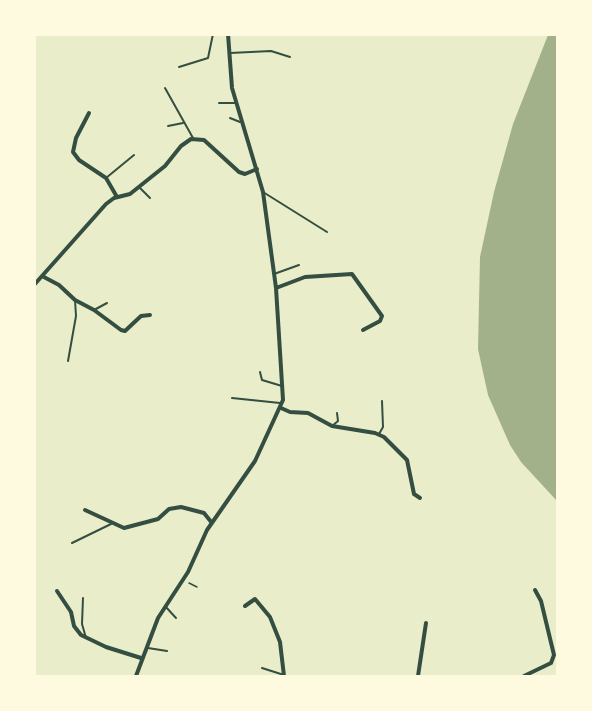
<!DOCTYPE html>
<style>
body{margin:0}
#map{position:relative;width:592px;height:711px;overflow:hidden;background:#e9edc9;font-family:Merriweather,serif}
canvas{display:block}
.frame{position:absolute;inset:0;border:36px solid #fefae0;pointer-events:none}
</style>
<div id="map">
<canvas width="592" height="711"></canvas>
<div class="frame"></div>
</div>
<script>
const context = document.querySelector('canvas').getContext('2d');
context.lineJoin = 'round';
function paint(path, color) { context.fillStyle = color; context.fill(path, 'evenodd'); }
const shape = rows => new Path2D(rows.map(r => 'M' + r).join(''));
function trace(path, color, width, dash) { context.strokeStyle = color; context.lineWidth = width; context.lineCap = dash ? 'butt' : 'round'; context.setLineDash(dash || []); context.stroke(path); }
const water = shape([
 [548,35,558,35,557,501,521,462,510,445,488,395,478,349,480,257,494,192,513,124]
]);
const path = shape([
 [189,583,197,587]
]);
const service = shape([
 [230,53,271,51,290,57],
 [179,67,208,58,213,34],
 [165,88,193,138],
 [219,103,236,103],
 [230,118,240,122],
 [168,126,183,123],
 [106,178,134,155],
 [139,187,150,198],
 [263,192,327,232],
 [274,274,299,265],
 [94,310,107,303],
 [68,361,76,316,75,300],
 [260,372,262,380,282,386],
 [232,398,280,403],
 [332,426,338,421,337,413],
 [379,434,383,427,382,401],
 [72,543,111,524],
 [83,598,82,624,86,638],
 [165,606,176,618],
 [148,648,167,651],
 [262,668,284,675]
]);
const minor = shape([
 [89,113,76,138,73,152,79,160,106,178,117,197],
 [42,276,59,285,75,300,94,310,121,330,125,331,141,316,150,315],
 [34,285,106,204,114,198,130,194,165,166,181,146,191,139,204,140,239,172,245,174,257,169],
 [276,288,305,277,352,274,382,316,380,321,363,330],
 [281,408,290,412,308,413,332,426,375,433,384,437,407,460,414,494,420,498],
 [85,510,124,528,158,519,169,509,181,507,204,513,212,523],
 [57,591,71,612,74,626,81,635,106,647,141,658],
 [245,606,255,599,270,617,280,642,284,676],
 [136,676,158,618,188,572,207,530,255,461,283,400,276,288,263,192,232,88,228,34],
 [418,676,426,623],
 [524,676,551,663,554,655,541,601,535,590]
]);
paint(water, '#a3b18a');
trace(path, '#344e41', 1.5);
trace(service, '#344e41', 2);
trace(minor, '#344e41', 4);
</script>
